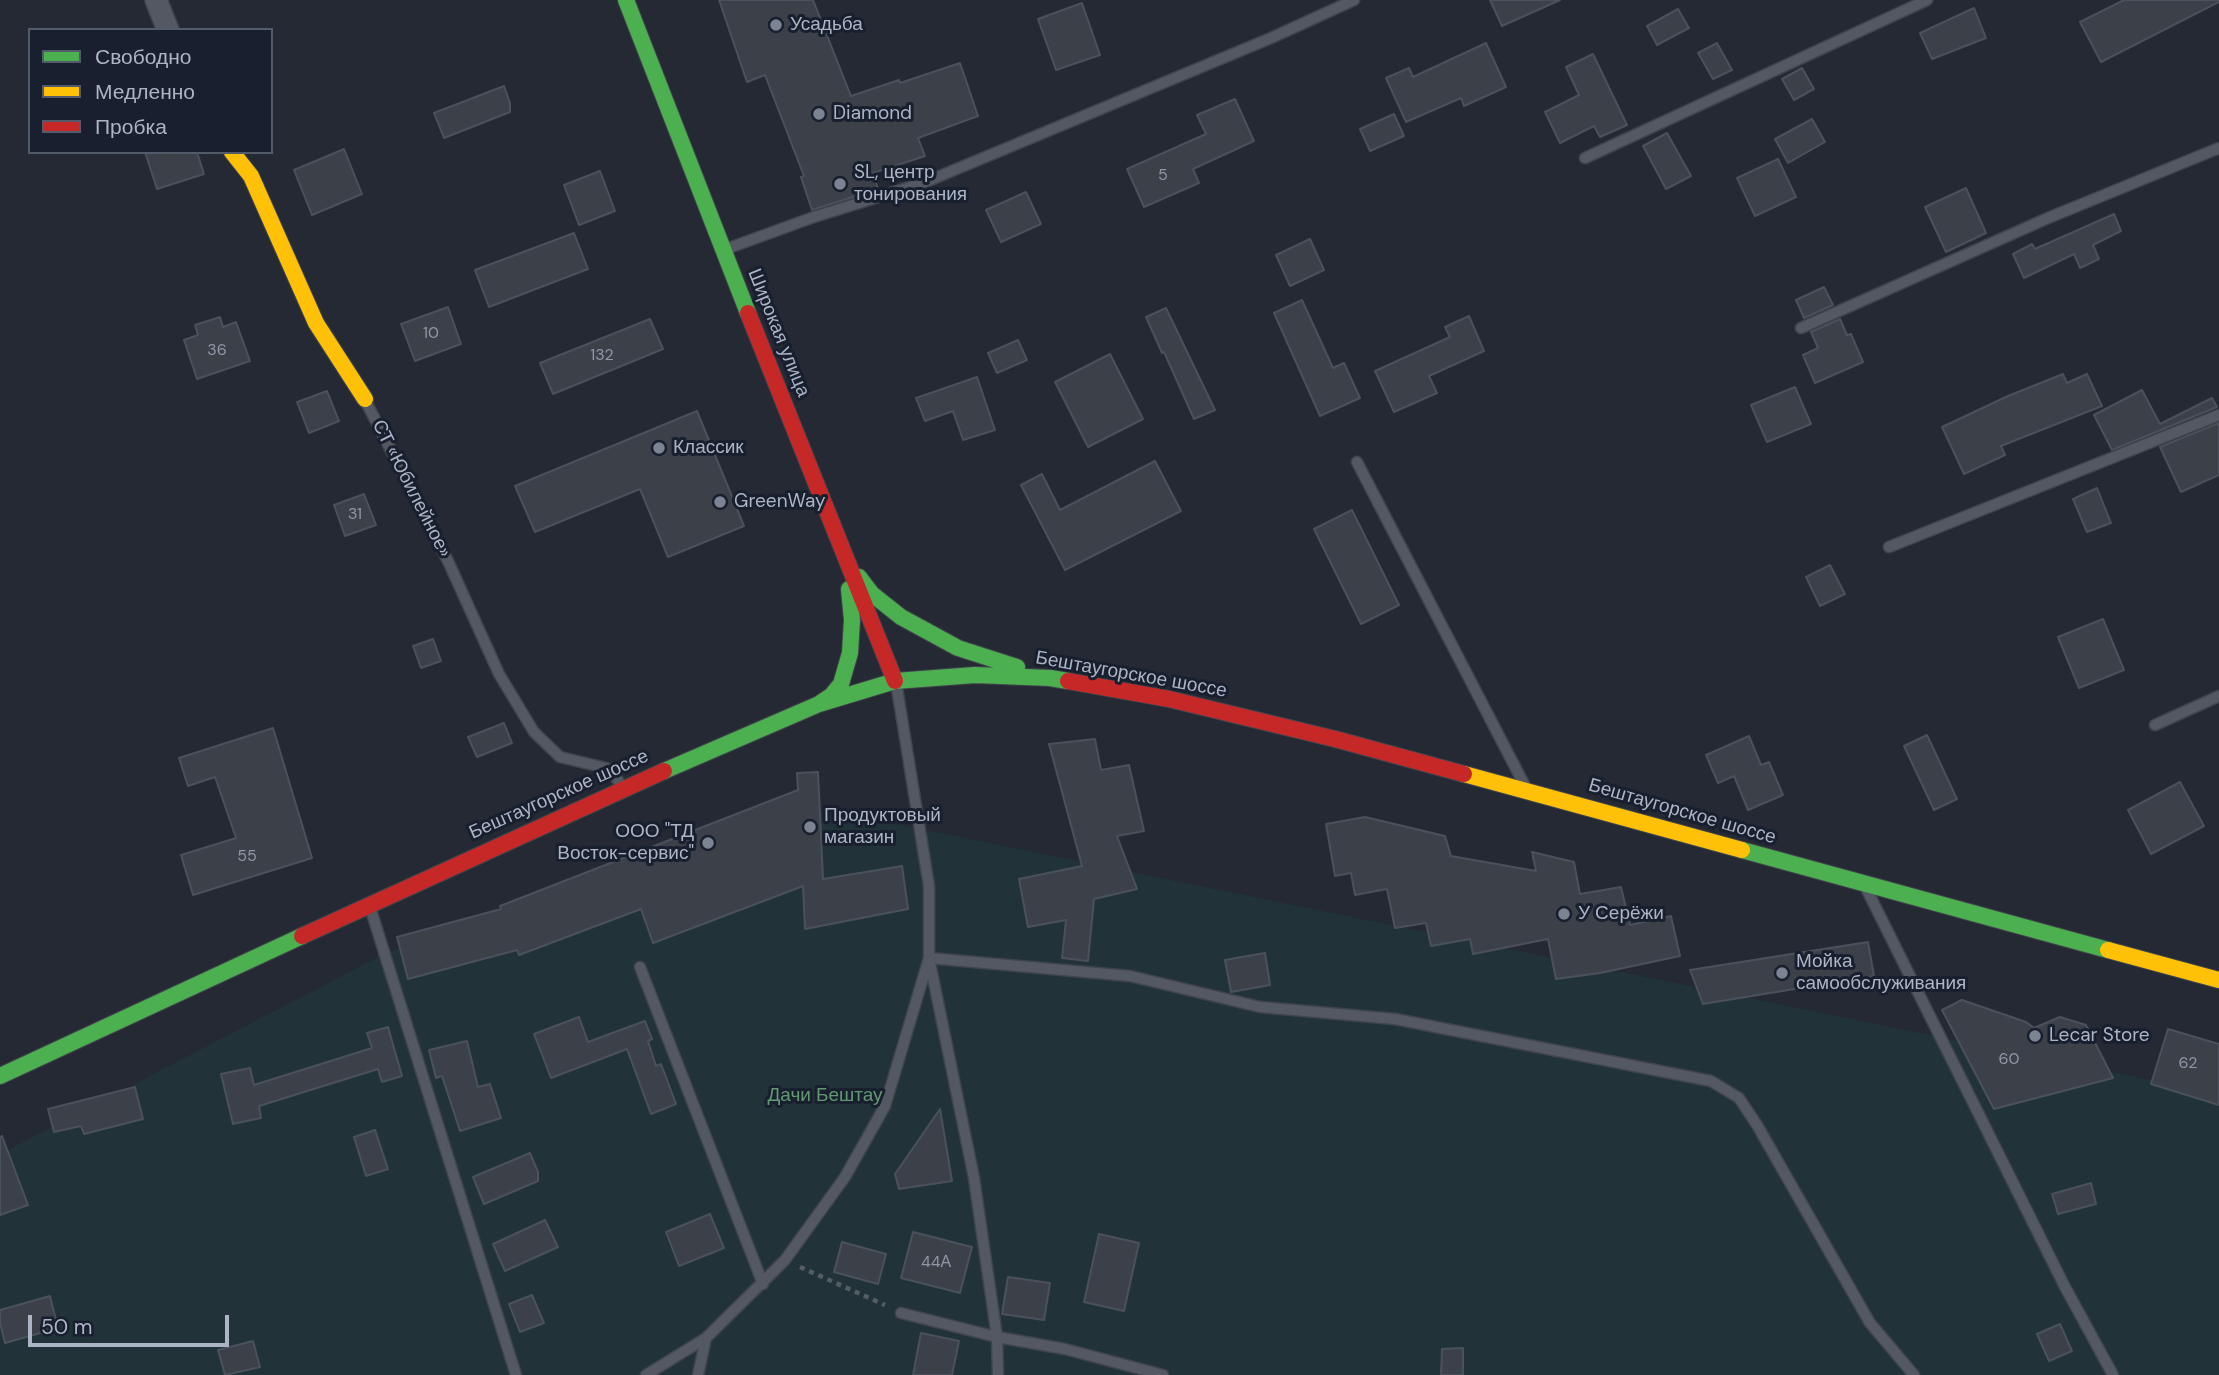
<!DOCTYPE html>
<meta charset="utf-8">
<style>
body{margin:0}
#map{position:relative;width:2219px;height:1375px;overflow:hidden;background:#242933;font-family:"DM Sans",sans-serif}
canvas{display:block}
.legend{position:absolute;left:28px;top:28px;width:245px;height:126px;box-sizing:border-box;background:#181f2e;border:2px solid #535b6b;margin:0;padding:9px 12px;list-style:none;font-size:21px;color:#acb4c6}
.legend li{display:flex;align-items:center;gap:14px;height:35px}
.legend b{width:35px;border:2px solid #535b6b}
.scale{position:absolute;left:28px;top:1315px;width:201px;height:32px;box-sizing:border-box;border:4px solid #acb4c6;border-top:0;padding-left:9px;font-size:21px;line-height:24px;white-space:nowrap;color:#acb4c6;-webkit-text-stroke:5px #181f2e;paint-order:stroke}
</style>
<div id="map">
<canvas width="2219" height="1375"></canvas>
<ul class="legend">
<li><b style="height:9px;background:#4caf50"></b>Свободно</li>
<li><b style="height:9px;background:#ffc107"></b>Медленно</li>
<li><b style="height:9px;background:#c62828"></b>Пробка</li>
</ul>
<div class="scale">50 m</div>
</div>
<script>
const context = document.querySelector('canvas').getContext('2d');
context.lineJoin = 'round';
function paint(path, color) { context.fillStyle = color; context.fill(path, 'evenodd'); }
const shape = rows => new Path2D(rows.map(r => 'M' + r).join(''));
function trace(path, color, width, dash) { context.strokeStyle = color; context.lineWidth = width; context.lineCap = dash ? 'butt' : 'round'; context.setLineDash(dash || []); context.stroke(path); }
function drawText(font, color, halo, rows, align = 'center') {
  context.font = font + ' "DM Sans",sans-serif'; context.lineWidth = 6; context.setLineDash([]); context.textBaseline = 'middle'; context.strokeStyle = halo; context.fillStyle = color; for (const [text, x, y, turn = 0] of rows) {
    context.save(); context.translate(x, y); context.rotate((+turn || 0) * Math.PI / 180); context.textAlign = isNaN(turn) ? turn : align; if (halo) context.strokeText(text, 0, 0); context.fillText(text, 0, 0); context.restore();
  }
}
const green = shape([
 [808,806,2219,1094,2219,1375,0,1375,0,1154,384,954]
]);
const building = shape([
 [719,0,813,0,851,96,899,80,900,83,960,63,978,116,918,138,925,156,873,173,878,189,812,210,801,177,804,176,765,75,747,82,719,0],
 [1490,0,1560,0,1502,26,1490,0],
 [2124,0,2219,0,2219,2,2101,62,2080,22,2124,0],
 [1082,3,1100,55,1056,70,1038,19,1082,3],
 [1974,8,1986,38,1932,59,1920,33,1974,8],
 [1678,9,1689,28,1657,45,1647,26,1678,9],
 [1486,43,1506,87,1464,106,1461,98,1406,122,1386,78,1409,68,1413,77,1486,43],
 [1717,43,1732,70,1713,79,1698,53,1717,43],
 [1593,54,1627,125,1600,137,1594,126,1560,143,1545,112,1579,95,1566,67,1593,54],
 [1802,68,1814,89,1794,100,1782,79,1802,68],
 [504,86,510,103,510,112,444,138,434,113,504,86],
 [1235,99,1254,141,1193,169,1199,183,1144,207,1127,169,1206,134,1197,115,1235,99],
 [1394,114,1404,136,1370,151,1360,129,1394,114],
 [1812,119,1825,142,1788,163,1775,139,1812,119],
 [1667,133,1691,176,1666,189,1643,146,1667,133],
 [344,149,362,194,312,215,294,170,344,149],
 [145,152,197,152,204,174,157,189,145,152],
 [1778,159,1796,197,1755,216,1737,178,1778,159],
 [600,171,615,211,579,225,564,185,600,171],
 [1966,188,1986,233,1946,252,1925,207,1966,188],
 [1026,192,1041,224,1001,242,986,210,1026,192],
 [2114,214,2121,231,2093,245,2099,259,2080,268,2074,254,2024,278,2013,254,2032,244,2035,249,2114,214],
 [574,233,588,269,489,307,475,270,574,233],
 [1310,239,1324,270,1290,286,1276,255,1310,239],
 [1824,287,1833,305,1804,318,1796,300,1824,287],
 [1302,300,1333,368,1344,363,1360,398,1320,416,1274,313,1302,300],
 [448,307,461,344,415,361,401,324,448,307],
 [1166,308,1215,410,1194,419,1164,352,1162,353,1146,317,1166,308],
 [1469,316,1484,351,1429,376,1437,393,1394,412,1375,371,1450,337,1445,327,1469,316],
 [220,317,223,327,236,322,250,361,197,379,184,340,198,335,195,325,220,317],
 [650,319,663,349,553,394,540,363,650,319],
 [1840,319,1847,335,1851,334,1863,362,1815,383,1803,355,1818,348,1811,332,1840,319],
 [1018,340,1027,360,997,373,988,353,1018,340],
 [1110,354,1143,419,1088,447,1055,382,1110,354],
 [2063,374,2067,383,2087,374,2102,406,2001,446,2005,455,1964,474,1942,427,2008,396,2063,374],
 [977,377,995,430,963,440,953,411,925,421,916,398,977,377],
 [1795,387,1811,424,1767,442,1751,405,1795,387],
 [2142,390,2160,424,2212,398,2217,407,2112,450,2094,415,2142,390],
 [327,391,339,421,309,433,297,402,327,391],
 [697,411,744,526,668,557,640,489,535,532,515,486,697,411],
 [2219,423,2219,475,2181,492,2160,447,2219,423],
 [1155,461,1181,511,1065,570,1021,485,1042,474,1060,510,1155,461],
 [2097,488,2111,523,2087,532,2073,499,2097,488],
 [364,494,376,525,345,536,334,505,364,494],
 [1352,510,1399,605,1361,624,1314,529,1352,510],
 [1830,565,1845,594,1820,606,1806,577,1830,565],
 [2103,619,2124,670,2079,688,2058,637,2103,619],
 [433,639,441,661,421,668,413,646,433,639],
 [504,723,512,743,477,757,468,737,504,723],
 [273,728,312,858,193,895,181,855,236,838,215,777,188,786,179,758,273,728],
 [1927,735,1957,799,1934,810,1904,746,1927,735],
 [1749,736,1761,765,1769,762,1783,795,1748,810,1734,776,1718,783,1706,755,1749,736],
 [1095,739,1101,770,1129,765,1144,831,1117,836,1137,889,1094,899,1088,961,1062,958,1066,920,1028,927,1019,879,1082,866,1049,744,1095,739],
 [818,772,823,879,902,866,908,909,805,929,803,886,653,943,641,909,519,955,517,950,408,979,397,937,501,909,500,906,798,790,797,773,818,772],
 [2180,782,2204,826,2151,854,2128,810,2180,782],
 [1365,817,1445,836,1451,856,1536,871,1532,852,1574,862,1580,894,1621,887,1630,925,1671,916,1680,956,1600,973,1556,979,1548,939,1473,954,1470,939,1431,946,1426,923,1395,928,1387,889,1355,895,1351,873,1335,876,1326,824,1365,817],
 [1868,942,1874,976,1703,1004,1690,970,1868,942],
 [1265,953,1270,985,1231,992,1225,960,1265,953],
 [1962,1000,2026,1022,2034,1028,2060,1017,2086,1025,2113,1078,1994,1109,1942,1010,1962,1000],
 [579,1017,588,1042,645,1021,652,1039,648,1041,656,1066,661,1064,676,1104,651,1114,627,1049,551,1078,534,1034,579,1017],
 [388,1027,402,1076,382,1082,378,1069,259,1106,261,1118,233,1124,221,1074,250,1068,254,1085,372,1048,367,1033,388,1027],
 [2168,1029,2219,1044,2219,1105,2151,1084,2168,1029],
 [467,1041,478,1087,490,1084,501,1118,460,1131,442,1076,436,1078,429,1050,467,1041],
 [135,1087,143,1119,84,1134,81,1126,54,1132,48,1109,135,1087],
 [940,1109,952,1181,899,1189,895,1174,940,1109],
 [375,1130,388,1169,366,1176,354,1137,375,1130],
 [2,1136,28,1205,0,1215,0,1137,2,1136],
 [530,1153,538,1172,538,1181,484,1204,473,1177,530,1153],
 [2091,1183,2096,1204,2058,1214,2052,1194,2091,1183],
 [710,1214,724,1248,679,1266,666,1232,710,1214],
 [545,1220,558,1247,505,1271,493,1244,545,1220],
 [913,1232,972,1247,960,1293,901,1278,913,1232],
 [1099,1234,1139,1243,1124,1311,1084,1302,1099,1234],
 [842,1242,886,1254,878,1284,834,1272,842,1242],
 [1008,1277,1050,1283,1044,1320,1002,1314,1008,1277],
 [532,1295,544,1323,520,1332,509,1304,532,1295],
 [50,1296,58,1328,5,1343,0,1323,0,1310,50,1296],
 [2060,1324,2072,1351,2049,1361,2037,1334,2060,1324],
 [921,1333,959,1341,952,1375,913,1375,921,1333],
 [253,1341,260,1367,225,1375,218,1350,253,1341],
 [1463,1348,1463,1375,1441,1375,1442,1349,1463,1348]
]);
const path = shape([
 [800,1267,885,1305]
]);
const lane = shape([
 [1585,158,1927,0],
 [726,249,814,217,923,183,1271,38,1354,0],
 [1801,328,2048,218,2219,148],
 [366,402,448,561,499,674,534,732,560,757,610,769,621,785],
 [1357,462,1525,786],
 [1889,547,2219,415],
 [2155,725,2219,696],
 [1867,890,2065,1287,2113,1375],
 [370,907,516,1375],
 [640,967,763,1284],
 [901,1313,997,1337,1065,1349,1163,1375],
 [646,1375,706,1338,785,1260,845,1177,885,1106,929,958,929,886,896,682],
 [698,1375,706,1338],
 [998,1375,997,1337,974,1178,929,958,1130,976,1260,1007,1395,1019,1711,1081,1739,1098,1757,1125,1870,1323,1914,1375]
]);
const street = shape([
 [156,0,168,30]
]);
const fast = shape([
 [626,0,748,313],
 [859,577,872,594,901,617,958,648,1017,667],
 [819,704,831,696,841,684,850,653,852,620,849,589],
 [664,771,819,704,895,681,975,675,1050,678,1068,681],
 [1742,850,2108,950],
 [0,1076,302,936]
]);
const slow = shape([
 [232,152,251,176,316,323,365,399],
 [1464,774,1742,850],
 [2108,950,2219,980]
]);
const jam = shape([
 [748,313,895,681],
 [1068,681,1169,699,1335,739,1464,774],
 [302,936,664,771]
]);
const markers = [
 [776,25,7,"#7c8393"],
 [819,114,7,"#7c8393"],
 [840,184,7,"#7c8393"],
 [659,448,7,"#7c8393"],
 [720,502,7,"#7c8393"],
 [810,827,7,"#7c8393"],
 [708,843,7,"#7c8393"],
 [1564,914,7,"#7c8393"],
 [1782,973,7,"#7c8393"],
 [2035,1036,7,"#7c8393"]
];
const numberNames = [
 ["5",1163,176],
 ["10",431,334],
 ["36",217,351],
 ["132",602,356],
 ["31",355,515],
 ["55",247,857],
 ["60",2009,1060],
 ["62",2188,1064],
 ["44А",936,1263]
];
const poiNames = [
 ["Усадьба",790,25],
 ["Diamond",833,114],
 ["SL, центр",854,173],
 ["тонирования",854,195],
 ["Классик",673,448],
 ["GreenWay",734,502],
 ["Продуктовый",824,816],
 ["магазин",824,838],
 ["ООО \"ТД",694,832,"right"],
 ["Восток-сервис\"",694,854,"right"],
 ["У Серёжи",1578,914],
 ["Мойка",1796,962],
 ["самообслуживания",1796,984],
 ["Lecar Store",2049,1036]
];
const streetNames = [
 ["Широкая улица",778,333,68],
 ["СТ «Юбилейное»",411,489,63],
 ["Бештаугорское шоссе",1131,675,10],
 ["Бештаугорское шоссе",559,795,-24],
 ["Бештаугорское шоссе",1682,812,16]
];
const parkNames = [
 ["Дачи Бештау",825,1096]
];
paint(green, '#213339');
paint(building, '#3c4049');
trace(building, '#4b515c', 2);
trace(lane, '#40444c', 13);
trace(street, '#40444c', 24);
trace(fast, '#40444c', 18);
trace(slow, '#40444c', 18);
trace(jam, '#40444c', 18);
trace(path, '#565c64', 4.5, [5, 5]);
trace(lane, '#545862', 10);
trace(street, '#545862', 21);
trace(fast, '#4caf50', 16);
trace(slow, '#ffc107', 16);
trace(jam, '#c62828', 16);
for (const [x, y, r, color] of markers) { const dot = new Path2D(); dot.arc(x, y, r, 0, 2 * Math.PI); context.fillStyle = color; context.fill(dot); trace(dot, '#181f2e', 2.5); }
drawText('16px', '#9097a7', null, numberNames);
drawText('19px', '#acb4c6', '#181f2e', poiNames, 'left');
drawText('19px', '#acb4c6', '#181f2e', streetNames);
drawText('19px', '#629973', '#181f2e', parkNames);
</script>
